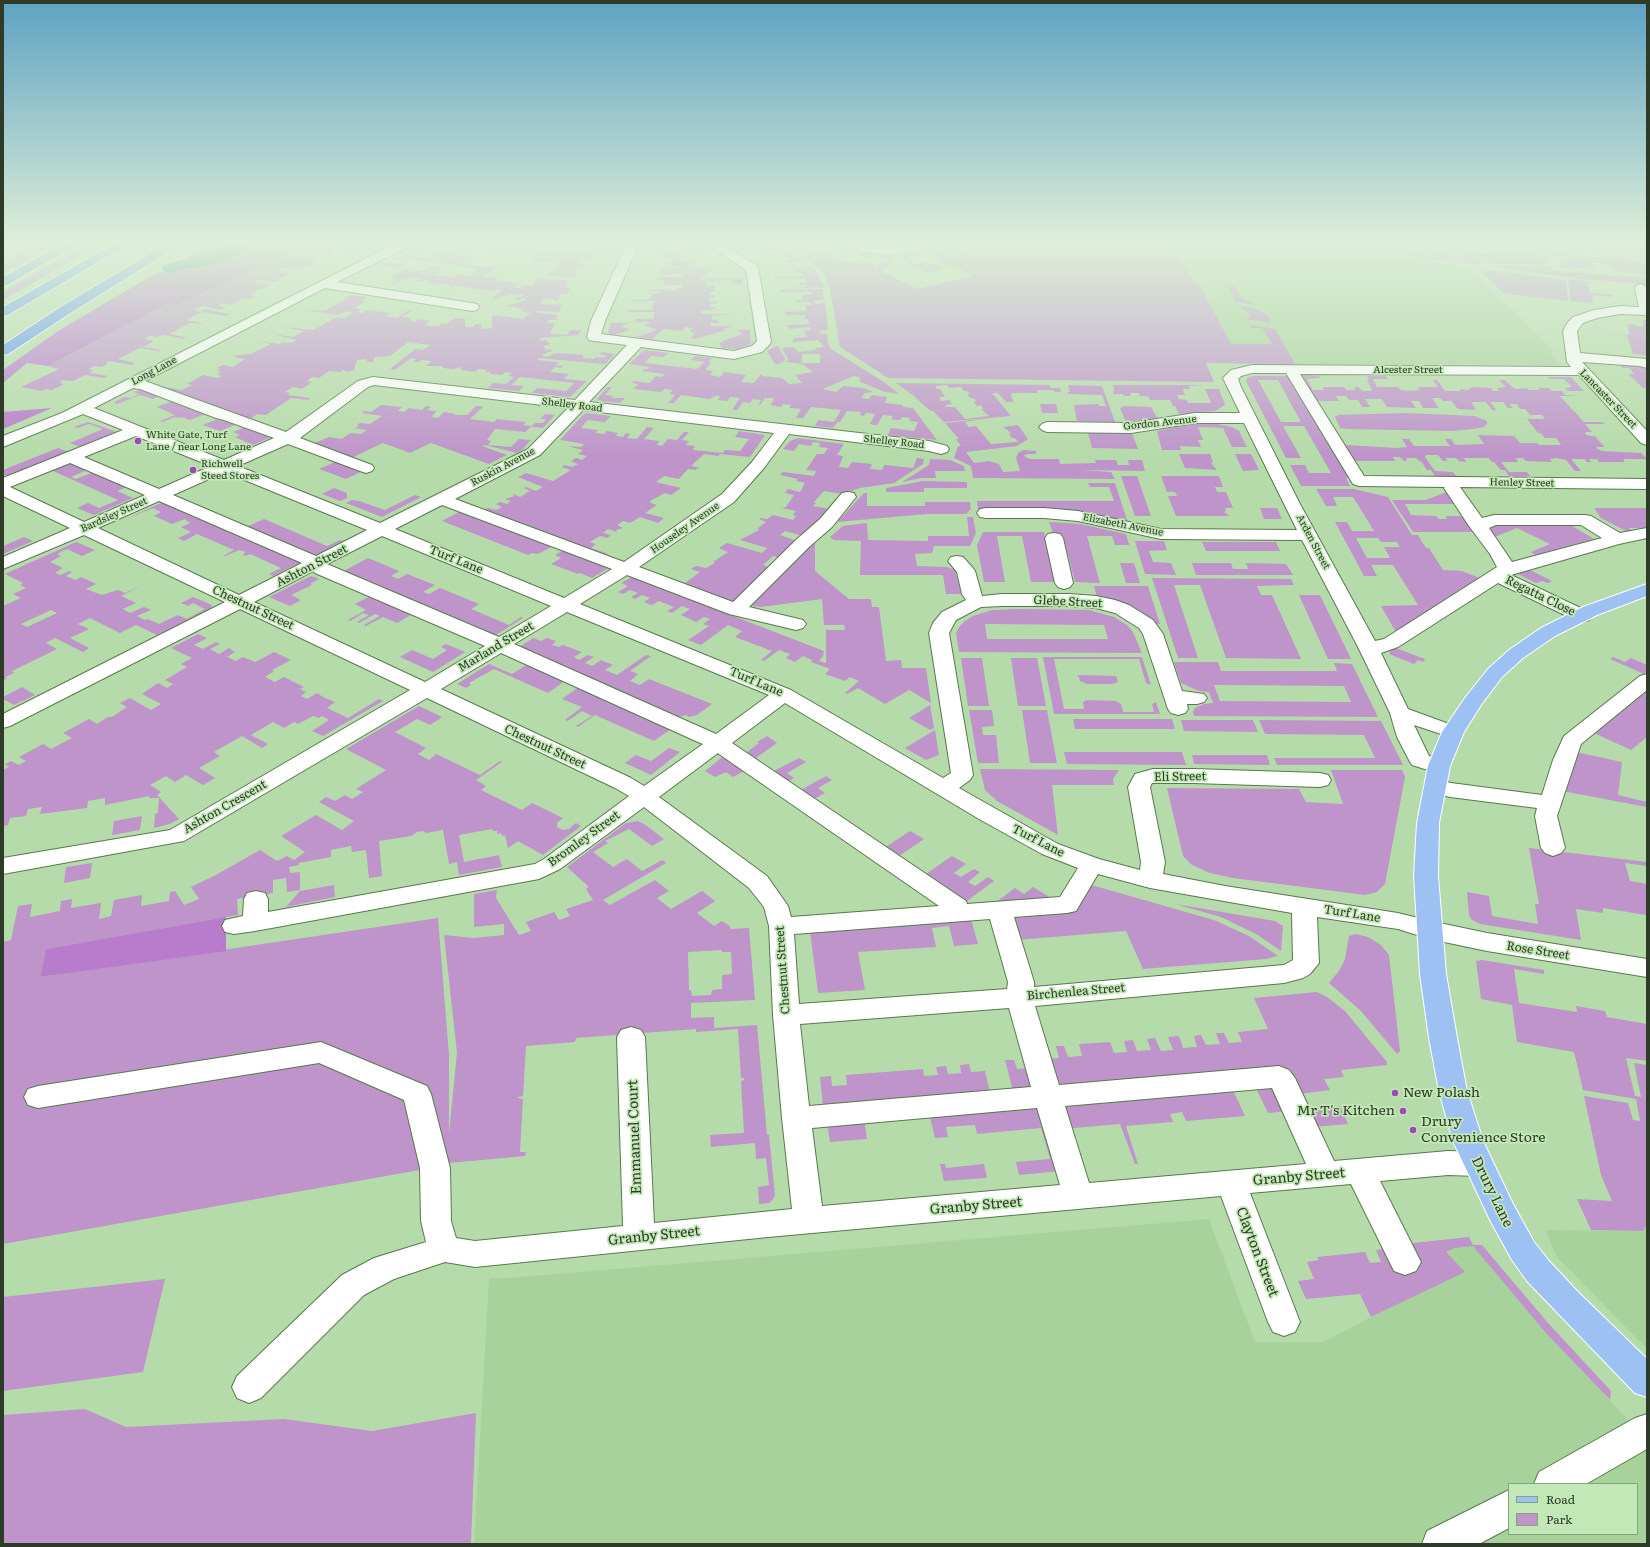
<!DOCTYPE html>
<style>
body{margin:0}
#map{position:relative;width:1650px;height:1547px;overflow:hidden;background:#b6dbaa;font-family:Literata,serif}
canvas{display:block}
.frame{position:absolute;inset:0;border:4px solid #2d3b28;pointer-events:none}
.legend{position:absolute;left:1508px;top:1483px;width:130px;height:52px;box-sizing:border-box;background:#c3e8b7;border:1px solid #87a37e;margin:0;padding:5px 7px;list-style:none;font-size:12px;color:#2d3b28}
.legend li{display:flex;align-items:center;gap:8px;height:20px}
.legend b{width:20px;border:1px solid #87a37e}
</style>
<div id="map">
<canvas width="1650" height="1547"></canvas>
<div class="frame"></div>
<ul class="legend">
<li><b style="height:5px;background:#9ec1f4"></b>Road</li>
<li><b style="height:11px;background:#be94ca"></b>Park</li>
</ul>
</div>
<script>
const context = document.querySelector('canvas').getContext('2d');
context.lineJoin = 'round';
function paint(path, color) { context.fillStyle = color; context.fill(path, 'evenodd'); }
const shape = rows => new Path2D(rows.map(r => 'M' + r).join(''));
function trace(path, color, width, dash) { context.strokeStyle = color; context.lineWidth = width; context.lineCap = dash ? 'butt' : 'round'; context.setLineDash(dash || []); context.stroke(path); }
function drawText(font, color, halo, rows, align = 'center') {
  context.font = font + ' Literata,serif'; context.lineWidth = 3.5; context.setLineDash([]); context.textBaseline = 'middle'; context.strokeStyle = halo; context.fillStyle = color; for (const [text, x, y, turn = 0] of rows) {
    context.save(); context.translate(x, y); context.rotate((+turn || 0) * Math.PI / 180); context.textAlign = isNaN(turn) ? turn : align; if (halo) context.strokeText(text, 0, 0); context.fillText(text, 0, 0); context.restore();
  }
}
const built = shape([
 [1171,241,1344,241,1346,243,1364,244,1432,262,1469,267,1554,352,1550,353,1561,365,1237,364],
 [1209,1219,1255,1342,1324,1342,1371,1317,1464,1272,1446,1252,1455,1248,1473,1245,1545,1332,1647,1440,1647,1544,474,1544,489,1278,509,1278],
 [1509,1484,1637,1484,1637,1534,1509,1534],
 [1647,1224,1647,1349,1557,1257,1545,1230,1643,1231]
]);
const green = shape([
 [31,241,60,241,3,273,3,266],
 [92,241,107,241,3,300,3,292],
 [309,241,348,241,351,242,346,244,352,246,350,247,362,249,355,252,337,249,330,253,334,254,325,258,311,255,307,257,317,259,313,261,317,262,298,270,282,267,277,272,291,274,278,279,280,280,275,282,259,280,255,282,270,285,262,289,255,290,257,291,249,296,256,297,252,299,244,298,231,305,222,303,218,306,225,307,220,310,203,306,193,310,200,312,205,309,230,314,226,316,202,312,186,320,206,324,190,323,169,334,186,337,183,339,163,335,157,337,150,336,144,339,154,341,143,347,161,350,158,351,140,348,118,359,135,363,131,365,109,361,105,363,108,364,101,367,95,366,88,369,93,370,90,373,108,376,104,378,85,375,73,381,62,380,60,383,64,384,52,390,46,389,42,391,21,387,59,369,48,366,169,303,177,305,287,254],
 [431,241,456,243,453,245,431,243,409,256,425,258,442,249,450,250,447,252,475,256,463,260,471,262,463,262,460,264,480,267,496,267,483,276,490,278,502,275,494,280,519,284,513,288,519,288,525,285,532,286,536,279,568,280,566,284,572,284,568,285,566,288,570,288,567,294,561,294,560,296,565,297,559,297,557,301,554,299,543,299,540,304,563,305,559,312,538,311,536,313,558,315,556,320,549,320,547,323,555,323,550,334,567,335,570,330,581,330,578,335,540,338,541,341,546,340,550,344,543,346,546,350,551,349,552,351,541,355,546,357,557,353,584,355,582,358,594,359,596,357,602,358,607,356,600,354,601,352,615,354,605,364,539,358,537,360,559,362,556,365,564,366,561,368,555,367,550,372,569,374,564,379,587,381,571,396,567,397,532,393,537,388,566,391,574,383,520,377,511,385,524,386,519,391,487,388,493,383,506,384,514,377,509,376,512,373,505,372,502,375,491,374,490,372,485,373,487,370,478,369,475,372,461,370,460,367,453,369,442,368,444,366,426,366,432,361,422,360,419,362,413,362,416,359,411,358,395,370,390,369,415,349,424,350,430,345,408,342,390,356,375,357,373,362,367,362,367,359,357,360,354,370,347,372,343,370,340,372,329,371,319,378,312,377,307,381,312,382,302,389,293,387,285,392,290,393,288,395,310,398,308,400,291,398,266,415,257,414,249,420,158,386,182,390,192,385,187,384,203,375,218,378,222,376,217,374,221,372,217,371,220,369,217,368,223,365,233,367,245,359,233,357,237,355,251,354,271,344,259,341,279,344,283,342,291,343,297,340,271,334,293,337,304,331,283,327,313,330,337,317,344,318,353,313,347,311,339,315,311,311,313,310,324,311,346,299,343,299,350,295,367,297,361,301,365,302,354,308,361,309,357,312,362,313,366,310,390,313,386,316,397,318,409,310,412,311,402,317,412,318,409,321,415,322,419,319,430,321,424,325,430,326,438,326,442,323,446,324,455,318,465,319,465,327,474,327,474,324,481,324,481,329,492,328,492,316,496,315,522,319,531,313,521,311,524,309,507,306,527,300,524,298,517,300,515,298,524,296,522,294,515,296,512,294,495,299,492,298,503,290,496,289,493,291,456,286,443,292,454,285,427,283,430,281,425,280,422,282,417,281,420,279,412,277,389,285,398,280,392,279,394,277,391,275,373,273,394,275,402,270,387,267,389,266,381,264,384,263,405,263,398,268,422,271,432,266,438,267,441,270,433,275,453,277,458,274,469,276,479,269,413,259,394,260],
 [575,241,591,241,583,243,587,246,599,245,582,247,583,249,576,250,578,252,585,251,586,252,580,253,585,256,590,254,608,252,603,248,618,245,614,255,593,254,592,257,600,257,599,259,580,259,579,262,585,263,578,263,577,264,583,264,582,268,586,268,585,269,576,269,575,271,578,272,575,277,547,276,550,272,552,272,557,262,533,262,532,255,565,255,568,253],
 [759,241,773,241,806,261,787,263,784,261,790,260,784,256,764,258,761,256,773,254,772,253,776,252,772,250,767,251,762,247,749,249,746,247,763,244],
 [777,241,796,241,799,243,808,242,814,246,829,244,832,246,811,251,814,252,821,251,833,256,827,258,829,259,850,255,842,250,852,248,862,252,887,255,893,259,882,272,917,289,973,276,955,267,952,268,933,261,941,259,931,254,908,259,917,264,926,262,931,265,935,264,945,269,926,273,901,258,902,255,921,250,929,247,941,248,937,253,954,255,957,252,967,253,970,251,960,249,966,249,967,247,946,244,948,242,965,244,967,241,1171,241,1195,284,1199,284,1231,344,1272,344,1262,328,1251,328,1249,325,1275,329,1295,364,1206,363,1214,382,888,378,840,347,830,290,825,273,806,259],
 [854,255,885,259,877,267,873,266,875,264,866,263,864,264,842,261],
 [1610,241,1644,241,1647,243,1647,261,1619,254,1615,256,1647,264,1647,275,1615,271,1602,263,1591,263,1597,269,1561,268,1560,265,1562,263,1558,259,1564,259,1560,256,1554,256,1552,254,1573,255,1576,257,1580,257,1578,255,1585,255,1588,257,1606,257,1594,249,1596,248,1609,248,1605,244,1615,244],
 [672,243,697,244,709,249,688,251,686,255,683,255,684,259,681,259,682,262,710,257,711,258,696,261,698,263,688,265,691,267,695,266,699,268,705,267,708,269,726,267,726,268,711,269,711,272,706,273,706,276,701,277,701,279,742,279,743,284,733,285,732,280,705,281,706,286,714,286,715,291,709,293,710,295,714,295,714,298,709,298,709,302,716,301,717,303,710,304,711,307,715,307,715,309,701,311,701,314,734,314,711,316,712,320,718,319,719,323,710,323,711,326,732,326,723,329,726,330,695,339,690,338,695,333,690,332,693,328,685,327,682,331,663,329,655,337,651,339,637,337,657,330,644,325,650,323,645,321,639,323,635,321,636,319,623,319,653,319,655,312,628,312,628,310,652,310,653,306,646,305,653,305,654,301,631,301,632,300,648,300,651,298,652,294,660,293,660,291,653,291,654,289,676,291,676,288,665,288,682,288,682,285,663,285,665,280,657,280,658,278,663,277,683,277,683,274,659,275,661,267,681,268,682,267,664,265,664,263,672,263,673,261,665,261,670,260,671,257,661,257,662,255,683,248,681,247,683,246],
 [1468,243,1480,243,1494,253,1506,253,1509,255,1519,255,1516,252,1519,252,1522,255,1543,255,1535,248,1523,248,1518,243,1535,243,1551,259,1543,259,1548,264,1491,264,1486,259,1479,259,1484,264,1470,264,1427,259,1373,244,1398,244,1407,253,1416,253,1418,255,1427,255,1426,253,1444,253,1453,256,1464,255,1457,249,1462,249,1467,253,1489,253,1483,248,1473,248],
 [461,244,508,249,505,252,495,255,490,255,494,252,493,251,457,246],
 [811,266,816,271,824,287,779,289,806,287,806,285,800,285,800,283,806,282,805,279,775,279,775,276,802,276,801,272,796,272,796,270,788,270,788,268],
 [1487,266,1550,266,1555,271,1647,278,1647,285,1566,277],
 [1479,269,1566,280,1568,301,1503,293],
 [1568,279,1609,283,1588,282,1590,293,1612,295,1612,297,1592,295,1593,303,1571,301],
 [1227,285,1234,286,1242,299,1259,305,1236,302],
 [822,289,824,300,814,301,815,304,825,303,828,330,819,331,821,334,827,334,828,343,831,349,884,382,899,394,885,392,870,386,859,381,861,378,854,376,823,389,836,392,843,386,864,388,873,392,865,393,861,398,869,399,872,395,887,397,885,403,903,405,902,407,913,408,937,440,888,435,891,428,914,431,918,422,909,421,910,418,902,417,900,420,896,420,891,419,893,416,883,415,877,425,873,425,870,424,875,414,866,413,864,416,860,415,861,412,847,411,840,422,837,422,833,428,815,426,818,420,834,422,841,410,811,407,803,418,796,418,801,409,789,408,791,405,783,404,781,407,770,405,774,400,773,398,765,398,760,405,759,404,761,400,753,399,750,403,743,402,737,410,732,410,740,398,730,397,727,401,718,400,720,396,715,396,710,399,681,395,674,403,668,403,675,395,670,394,673,390,664,389,661,392,633,389,638,384,632,383,634,381,650,383,656,376,662,377,665,374,642,371,644,369,648,369,649,367,629,364,643,351,646,350,668,353,664,357,651,356,645,363,697,369,704,362,691,360,695,356,712,358,708,362,711,363,705,370,713,371,710,375,720,377,724,372,746,375,741,382,754,383,761,374,763,376,782,378,789,384,802,383,795,375,813,372,802,364,786,362,788,359,782,348,794,347,798,352,816,350,815,348,824,347,818,340,793,342,792,340,794,340,793,338,807,337,804,331,811,330,810,327,789,329,787,325,809,324,808,319,800,319,806,318,805,315,786,315,785,312,807,311,805,305,811,305,810,302,796,302,795,300,803,300,802,295,813,294,812,292,779,292,779,290],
 [802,354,820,354,820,363,802,363],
 [1244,306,1261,311,1268,316,1271,323,1246,319,1251,316,1247,311,1240,308],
 [1643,320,1646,320,1647,324,1647,360,1645,355,1633,354,1627,335,1604,332,1630,335,1627,325,1634,324,1635,326,1643,327],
 [611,323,629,323,621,326,630,330,614,335,610,334,608,333],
 [736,330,750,330,751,344,739,349,722,348,719,343,723,342,722,341,743,334],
 [776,346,778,346,785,358,785,361,779,364,775,364,767,351],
 [1616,363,1641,364,1647,370,1647,388,1643,388,1628,374,1634,374,1629,368,1623,368],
 [1300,375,1319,376,1320,378,1307,379,1313,390,1324,390,1323,387,1344,387,1346,390,1356,390,1354,387,1358,387,1363,391,1370,391,1372,390,1367,380,1369,379,1367,376,1386,376,1388,379,1373,379,1377,387,1398,387,1401,390,1411,391,1420,390,1418,387,1438,387,1433,380,1437,380,1445,391,1461,391,1460,389,1469,390,1470,388,1474,387,1491,388,1493,391,1499,391,1497,388,1506,387,1499,380,1505,380,1512,387,1517,389,1527,388,1529,390,1540,390,1538,388,1549,388,1552,391,1568,391,1565,388,1572,387,1564,379,1550,379,1547,377,1571,377,1584,391,1562,391,1565,395,1579,396,1560,396,1571,408,1570,409,1572,409,1584,422,1602,422,1605,424,1585,424,1592,432,1586,432,1585,433,1586,435,1597,437,1596,438,1605,447,1597,447,1596,448,1602,451,1641,453,1647,459,1623,459,1625,462,1599,462,1597,459,1589,459,1591,462,1587,462,1585,459,1571,459,1581,471,1575,471,1566,460,1556,458,1550,459,1552,462,1526,461,1523,458,1516,458,1518,462,1501,462,1509,472,1527,472,1530,476,1509,476,1505,470,1501,470,1494,462,1492,462,1489,458,1464,458,1466,462,1459,461,1456,458,1446,458,1447,461,1443,461,1438,455,1426,455,1426,456,1425,457,1435,471,1453,472,1456,476,1435,476,1431,470,1427,470,1421,461,1419,461,1416,458,1406,458,1407,461,1404,461,1400,457,1393,457,1395,461,1354,461,1338,439,1342,439,1346,445,1397,448,1407,447,1402,439,1409,439,1414,446,1450,446,1445,439,1451,439,1455,445,1484,444,1478,435,1514,436,1520,443,1537,443,1539,445,1561,445,1556,438,1545,438,1541,433,1538,433,1527,419,1545,419,1542,415,1530,415,1525,409,1520,409,1517,404,1509,404,1513,408,1508,408,1503,402,1490,402,1497,411,1492,410,1486,402,1471,402,1476,410,1458,409,1451,401,1443,401,1440,398,1432,398,1439,408,1423,408,1419,401,1411,401,1416,408,1387,407,1382,399,1365,399,1370,407,1362,407,1358,400,1349,400,1346,396,1336,396,1339,401,1315,401],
 [1254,376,1288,376,1351,478,1346,478,1350,486,1301,486,1290,465,1305,465,1309,473,1331,473,1304,426,1283,426,1301,458,1286,458,1246,381,1247,378],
 [1258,380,1278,380,1301,422,1281,422],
 [896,383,1050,385,1050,388,1060,388,1061,392,1054,392,1054,390,1037,390,1038,393,1011,393,1013,402,1006,402,998,393,992,393,1011,416,944,422,933,411,929,410,914,396],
 [947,385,949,388,961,387,964,391,967,391,970,394,967,394,970,398,974,398,976,401,974,402,977,406,981,405,983,409,981,409,989,416,965,419,955,407,946,407,945,405,952,404,949,400,941,401,939,397,945,397,940,389,937,389,935,386],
 [1068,385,1102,386,1115,422,1077,421,1074,405,1098,404,1099,406,1106,406,1102,395,1068,394,1067,392,1070,392],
 [1113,385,1203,385,1189,386,1190,389,1183,389,1185,395,1177,395,1179,399,1187,400,1188,403,1211,403,1205,389,1219,389,1225,405,1215,411,1179,414,1175,406,1173,406,1170,400,1150,400,1148,396,1140,396,1139,393,1130,393,1131,396,1124,396,1123,394,1113,394,1114,390],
 [608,387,612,387,605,395,613,396,612,398,625,398,620,403,601,401,597,399],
 [141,389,160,396,153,399,140,395,117,404,114,402,125,397,131,398,139,394,134,392],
 [172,401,206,414,190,420,182,417,179,418,175,417,162,422,160,421,175,415,157,407],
 [1040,404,1056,404,1058,413,1042,413],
 [381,405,402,407,398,411,404,412,409,408,422,410,426,406,431,407,427,410,437,411,431,417,438,418,444,412,455,414,454,415,467,415,476,406,480,406,483,407,470,419,494,422,497,419,505,420,526,422,523,425,532,426,535,423,543,423,546,419,540,419,545,414,555,415,543,428,531,427,525,432,495,429,487,440,491,441,488,445,511,447,519,439,531,440,522,450,517,453,485,445,482,446,507,455,489,464,431,443,410,453,383,443,349,459,312,444,329,437,342,439,350,433,361,434,367,430,354,428,358,427,357,425,360,423,370,424,382,416,362,413,364,411,371,412],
 [1124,406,1151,407,1157,418,1126,422,1120,408],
 [587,413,611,416,605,422,588,420,581,428,598,430,595,433,604,434,607,431,618,433,616,436,623,437,626,433,630,434,627,438,637,439,647,427,654,428,644,439,659,441,657,445,662,446,668,439,677,440,684,432,689,432,682,440,689,441,686,445,695,446,693,450,723,453,725,450,740,451,749,439,735,437,739,431,765,435,750,457,720,454,718,456,704,454,691,466,700,468,696,469,697,470,688,469,679,479,664,476,656,482,681,488,671,495,665,493,650,501,651,503,657,505,645,513,664,518,658,523,640,517,630,523,623,521,617,525,623,528,616,530,617,532,608,529,603,533,611,535,607,538,600,536,590,542,596,544,591,548,608,554,602,557,483,510,488,508,496,510,502,507,496,504,500,502,507,504,511,501,505,499,514,496,513,494,520,497,530,491,524,488,526,487,536,491,543,487,518,477,526,473,553,481,571,470,562,467,564,465,572,467,578,464,571,461,576,458,582,460,587,456,578,454,583,450,567,446,581,447,584,444,560,440,584,414],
 [1404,413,1475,416,1487,421,1487,424,1484,427,1473,429,1452,431,1347,429,1340,428,1335,417,1338,415],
 [222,417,240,423,220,431,203,425],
 [991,418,965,422,969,427,976,426,991,444,1018,442,1015,438,1012,438,1009,434,1011,433,1003,427,1018,425,1028,439,1017,446,966,452,974,463,989,461,999,464,1003,472,1020,471,1016,458,1018,453,1023,450,1036,451,1036,454,1028,454,1024,455,1025,457,1030,459,1059,459,1060,464,1096,463,1095,460,1116,460,1118,465,1129,465,1128,460,1142,460,1145,471,1081,470,1111,472,1115,479,973,478,971,466,954,458,958,446,961,446,956,439,959,439,945,423],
 [88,422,120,433,83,448,70,443,103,429,89,424,78,428,74,427],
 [1196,423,1217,424,1232,427,1239,431,1247,447,1232,447,1223,428,1198,427,1203,440,1198,440,1201,447,1180,446,1181,450,1162,450,1157,431],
 [247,426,273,436,253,445,235,437,240,435,233,432],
 [1088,433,1132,433,1138,449,1092,448],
 [798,438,844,444,837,455,843,456,839,467,848,468,852,462,872,464,870,469,882,470,884,465,913,468,917,458,924,459,923,464,894,483,860,488,842,494,824,491,814,502,816,503,813,506,830,509,820,521,803,536,785,531,780,535,797,541,781,558,773,556,763,565,771,568,736,603,725,603,681,586,700,572,691,569,696,566,706,568,715,563,713,562,728,552,719,548,727,543,762,553,767,548,740,540,759,530,758,528,766,522,759,519,761,518,767,519,773,515,793,520,796,516,793,515,796,511,782,508,786,507,794,495,785,493,788,489,800,492,805,483,796,481,798,479,780,475,783,472,814,476,816,471,806,470,817,454,824,454,828,448,819,447,820,443,813,442,811,446,799,444,794,451,783,449,790,441],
 [58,448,72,453,12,478,3,474,3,470],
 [1179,454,1210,454,1213,462,1211,463,1217,470,1185,468],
 [1235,454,1251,454,1259,470,1243,471],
 [930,459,950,460,964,466,965,471,935,471,936,478,921,478,902,482,929,465],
 [66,460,89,469,71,477,76,479,94,472,127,487,117,491,133,498,94,515,77,508,88,503,99,508,118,500,51,470],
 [337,461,363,471,346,479,319,469],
 [1121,476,1137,476,1151,516,1135,516],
 [1161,476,1219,476,1223,487,1215,487,1217,492,1226,492,1233,508,1225,508,1226,511,1224,512,1230,516,1176,516,1168,496,1177,496,1175,492,1167,492],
 [923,481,967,482,967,488,924,488,924,492,886,492,886,488],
 [1088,483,1115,483,1128,523,1093,513,1067,510,978,510,977,501,1114,501,1109,487,1090,487],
 [334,488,347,493,347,498,340,501,322,494],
 [1316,489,1354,489,1388,497,1412,535,1418,535,1426,548,1429,548,1443,570,1462,571,1484,580,1397,634,1381,606,1418,605,1393,565,1371,565,1377,576,1364,576,1335,522,1347,522,1352,531,1374,531,1353,497,1333,497,1337,506,1326,506],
 [1356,538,1378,538,1381,542,1397,542,1400,547,1384,547,1390,558,1367,558],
 [1449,491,1477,532,1413,532,1392,500,1426,500],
 [1405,504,1457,504,1464,516,1446,516,1447,519,1439,519,1436,516,1411,515],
 [864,493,867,493,867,506,925,506,925,502,970,502,971,509,966,514,927,514,837,522],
 [415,495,421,497,382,517,346,503,352,500,359,501,385,510],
 [163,502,303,561,273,576,269,574,281,568,250,554,246,556,243,554,246,552,239,550,225,556,223,556,234,550,197,534,184,541,178,538,191,532,181,527,190,523,185,519,172,524,154,516,161,512,153,508,124,520],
 [1260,508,1277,508,1282,519,1264,519],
 [1594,508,1647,508,1647,528,1629,528,1633,533,1624,530,1601,518],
 [463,510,553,546,538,554,532,553,528,555,442,521],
 [967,517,973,517,976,533,970,546,934,546,932,553,915,554,917,566,947,567,955,570,961,594,946,594,943,575,860,575,861,541,834,540,830,537,843,526,867,523,868,540,928,541,928,536,969,536],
 [264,519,327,546,340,540,343,541,312,557,244,528],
 [1049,522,1080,524,1126,534,1129,545,1115,545,1112,536,1087,536,1100,583,1075,582,1063,536,1054,536],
 [1498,524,1569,524,1594,539,1535,555,1531,552,1550,544,1517,528,1492,538,1487,529],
 [983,532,1044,532,1055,582,1031,582,1022,536,997,536,1005,582,984,582,977,545],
 [24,537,33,541,3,554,3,546],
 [1135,541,1164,541,1167,550,1149,551,1153,562,1171,563,1176,575,1145,574],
 [76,542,95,550,82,556,67,549,57,554,61,556,50,562,63,568,55,573,61,575,69,571,72,572,66,576,76,580,81,577,92,582,96,584,86,589,102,595,118,590,125,593,143,585,121,596,136,603,123,609,130,613,144,607,151,610,137,616,145,620,148,619,159,624,178,615,187,619,205,609,193,603,188,606,181,603,193,597,212,605,211,608,157,635,136,625,120,633,90,618,78,624,89,629,70,638,89,648,83,652,55,638,46,643,57,649,12,671,14,673,5,677,7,678,3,681,3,606,21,598,13,594,26,588,20,585,23,583,5,574],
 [51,610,57,613,27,627,21,624],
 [815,542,815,571,849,599,871,599,872,607,879,607,886,661,901,660,902,668,926,668,931,703,909,690,885,704,858,688,847,694,845,693,859,681,850,677,845,681,825,674,830,669,811,662,812,660,803,656,795,662,786,658,790,654,779,650,764,661,761,660,772,651,735,637,742,631,728,625,701,645,688,640,709,626,703,624,710,619,704,617,696,622,681,615,690,609,682,606,672,613,667,611,674,607,659,601,652,605,648,604,644,602,650,598,642,595,635,599,631,597,638,593,630,590,623,594,618,592,628,586,621,583,632,577,824,651,823,656,819,661,826,663,826,630,845,630,844,625,824,625,822,599,761,607,753,606,750,603],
 [1202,542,1276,542,1280,551,1206,551],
 [564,550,610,567,592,578,580,573,578,574,551,564,561,558,555,555],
 [368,558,399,571,391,576,398,579,407,574,435,585,423,592,429,594,440,588,479,604,471,609,509,625,521,617,523,618,491,638,340,573],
 [1120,563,1134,563,1140,583,1126,583],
 [1192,563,1231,563,1233,569,1248,569,1246,563,1286,564,1293,575,1196,575],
 [1530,570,1552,581,1548,583,1542,581,1536,583,1518,574],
 [311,576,319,579,310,584,312,585,291,595,301,600,290,606,269,597],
 [1152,578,1291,579,1294,585,1257,586,1261,595,1272,595,1301,659,1226,658,1200,585,1174,585,1198,658,1178,658],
 [1094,586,1148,586,1160,624,1156,624,1139,611,1126,605,1097,597],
 [372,595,414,613,397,623,383,617,366,626,364,625,380,616,375,614,359,623,357,622,369,615,363,613,350,621,348,620,366,610,355,604],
 [1299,595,1320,595,1351,659,1328,659],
 [1021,609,1089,610,1114,617,1127,625,1133,632,1142,653,959,652,956,633,959,627,965,621,973,616,992,610],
 [985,624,1104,625,1108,639,987,639],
 [198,634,207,638,194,645,203,649,216,642,220,644,210,649,219,654,229,648,235,652,227,657,236,661,243,657,255,662,274,652,291,660,272,670,274,671,265,677,275,682,284,677,304,687,300,689,306,692,301,696,307,699,317,693,323,697,335,702,327,708,348,718,379,699,383,701,323,736,312,731,329,720,322,716,319,718,313,716,298,724,294,722,284,728,273,722,251,735,268,744,262,748,242,736,214,752,220,756,199,768,215,778,203,785,186,775,175,782,166,776,150,785,161,792,157,795,179,819,170,824,154,828,155,814,158,813,159,798,149,798,149,796,105,805,105,798,88,801,87,808,40,814,42,807,28,809,26,816,10,818,8,825,3,826,3,770,9,767,5,764,11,761,19,765,26,761,19,757,43,744,51,749,72,738,63,733,89,719,97,724,108,717,112,717,127,707,120,703,130,698,151,710,161,704,142,694,158,683,167,688,173,684,165,680,187,667,181,664,192,658,171,648],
 [533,638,541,641,547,638,556,641,552,645,559,647,563,645,582,652,574,657,579,660,588,655,594,657,585,663,592,666,601,660,613,665,605,670,617,675,646,655,651,656,630,671,638,674,630,681,640,685,649,679,712,704,697,715,689,717,686,715,676,718,518,648],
 [446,644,465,652,433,672,400,657,412,650,433,659,447,650,441,647],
 [1393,647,1425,659,1423,662,1418,660,1414,664,1389,654],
 [1043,657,1142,657,1151,685,1146,683,1139,659,1054,659,1064,709,1084,709,1083,702,1087,700,1116,701,1121,704,1123,712,1154,712,1152,704,1156,702,1160,714,1054,714],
 [1613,657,1625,662,1631,658,1647,665,1647,672,1644,674,1610,659],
 [961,658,982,658,989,706,968,706],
 [1011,658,1037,658,1046,706,1018,706],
 [1174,662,1218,662,1221,671,1337,671,1334,663,1352,664,1378,717,1194,716,1193,712,1195,708,1204,704,1213,703,1209,692,1199,691,1181,683],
 [1214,685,1344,686,1351,702,1220,701],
 [489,664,512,674,528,664,566,680,548,693,494,669,469,683,471,685,466,688,457,684],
 [1078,675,1116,676,1118,682,1112,684,1087,684,1080,681],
 [580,686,674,727,654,741,595,715,578,727,576,726,592,716,582,711,566,722,568,721,565,720,582,707,562,699],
 [22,687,35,695,14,705,3,699,3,697],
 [1647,691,1647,737,1631,750,1594,733],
 [930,705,934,728,930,730,909,718],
 [419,706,442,717,430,725,417,719,395,732,426,748,418,754,429,760,436,754,480,775,500,761,502,762,476,780,486,786,481,790,522,810,532,803,563,818,557,823,557,827,563,830,569,829,576,823,581,826,543,855,518,841,508,848,505,835,502,836,501,833,497,834,497,831,493,831,492,829,459,835,464,862,499,855,502,867,459,875,457,862,449,864,443,830,426,833,423,831,417,832,411,836,379,841,382,876,376,877,369,878,366,850,352,852,351,846,331,850,331,857,299,863,299,865,289,867,290,873,300,872,300,890,287,892,286,878,273,880,273,893,237,899,238,915,46,949,40,977,438,918,449,1055,449,1133,457,1053,444,935,474,938,504,935,504,924,474,927,474,894,497,890,496,898,519,935,531,931,526,922,554,912,559,920,570,916,566,909,593,900,586,889,589,887,567,867,626,823,638,821,644,824,664,839,652,846,629,829,605,841,608,843,593,852,613,867,627,859,642,871,662,860,666,863,603,900,610,905,655,880,669,891,657,898,671,909,702,891,715,901,697,913,714,926,722,921,730,926,730,929,749,928,755,1000,691,1003,691,1018,714,1017,714,1028,757,1025,767,1135,769,1135,775,1196,770,1203,759,1204,758,1187,769,1185,766,1158,756,1159,755,1143,711,1147,710,1135,744,1133,741,1081,744,1080,744,1078,741,1078,738,1029,696,1032,696,1029,576,1038,575,1042,526,1046,523,1096,518,1097,518,1098,523,1099,520,1152,526,1152,525,1156,449,1163,448,1165,3,1244,3,942,11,940,18,906,32,904,30,917,60,911,61,901,72,899,71,908,101,903,99,919,111,916,114,900,142,895,141,906,169,901,170,892,175,891,184,905,199,899,191,887,214,876,260,850,277,861,287,856,294,860,305,852,281,836,316,815,342,830,354,821,319,802,326,797,335,801,345,795,352,799,363,792,356,789,386,770,346,749],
 [721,950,722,952,731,952,732,974,722,975,722,989,712,990,711,995,692,996,691,990,689,990,688,952],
 [969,710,992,710,994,726,982,727,983,735,996,735,999,763,978,763],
 [1022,710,1047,710,1057,763,1030,763],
 [1073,719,1172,719,1175,729,1075,729],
 [1181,720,1253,720,1258,732,1184,731],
 [1259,720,1381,721,1403,765,1277,765,1274,758,1375,758,1364,735,1265,734],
 [935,730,939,755,926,760,905,748],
 [767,736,777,743,753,760,743,755,759,743,757,742],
 [669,748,680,752,651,775,625,763,636,755,651,761],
 [1064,752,1182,752,1186,765,1067,764],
 [1576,752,1622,762,1618,795,1647,802,1647,807,1562,791],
 [725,755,746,770,733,777,726,772,715,777,705,771],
 [1192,755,1267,755,1270,765,1194,764],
 [799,758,806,762,787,773,794,778,785,784,770,773],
 [980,769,1119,770,1113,779,1114,785,1052,785,1058,835,997,801,985,790],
 [1331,770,1402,770,1405,777,1385,884,1377,892,1365,895,1233,878,1210,873,1192,865,1183,856,1167,788,1299,789,1306,802,1343,804],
 [826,776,832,780,818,788,825,793,811,801,797,792],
 [142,816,140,830,112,835,114,821],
 [910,831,924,839,896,858,883,849],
 [1529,848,1647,862,1647,866,1625,863,1630,881,1647,884,1647,918,1646,915,1603,908,1603,913,1576,909,1581,940,1480,924,1472,920,1469,915,1467,892,1489,896,1492,916,1538,924,1535,904,1539,904],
 [952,856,966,864,954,873,961,877,974,869,980,872,968,882,975,886,988,877,994,881,963,904,923,876],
 [92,863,90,878,64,883,66,867],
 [1088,884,1214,920,1249,936,1278,956,1266,959,1143,969,1126,931,1016,940,1009,916,1076,910],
 [334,885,335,897,286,907,300,891],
 [1033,887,1058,902,991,906,1015,888,1024,894],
 [1175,904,1275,921,1283,926,1281,951,1256,934,1221,917],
 [971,919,978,944,954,946,949,926,932,928,936,947,858,952,865,990,818,993,810,931],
 [1356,934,1368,937,1381,945,1389,955,1400,1051,1397,1054,1361,1011,1329,983,1339,971,1345,959,1349,936],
 [1482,960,1544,970,1544,974,1514,969,1519,1003,1577,1012,1576,1006,1605,1011,1607,1017,1647,1024,1647,1061,1626,1058,1635,1096,1641,1097,1634,1063,1647,1065,1647,1224,1643,1231,1591,1230,1577,1199,1612,1201,1601,1175,1584,1096,1628,1103,1633,1120,1640,1121,1636,1099,1583,1090,1574,1052,1517,1042,1512,1005,1481,999,1476,961],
 [1317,992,1327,997,1345,1011,1387,1062,1387,1065,1341,1070,1344,1077,1324,1079,1330,1090,1299,1094,1290,1075,1054,1089,1044,1059,1059,1058,1056,1046,1064,1046,1068,1057,1082,1056,1079,1044,1110,1042,1114,1053,1127,1052,1124,1041,1133,1040,1137,1051,1151,1050,1147,1039,1155,1038,1161,1051,1173,1050,1168,1037,1179,1036,1183,1048,1197,1047,1194,1036,1201,1035,1206,1045,1220,1044,1216,1033,1224,1033,1229,1043,1242,1042,1238,1032,1268,1029,1254,998],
 [1005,1060,1014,1060,1017,1069,1031,1068,1037,1090,1013,1091],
 [969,1064,971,1072,985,1071,990,1093,823,1107,820,1077,831,1076,832,1086,847,1085,846,1075,923,1069,924,1076,938,1075,936,1067,946,1066,948,1074,961,1073,960,1065],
 [1278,1084,1291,1111,1268,1113,1255,1086],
 [1232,1088,1245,1116,1186,1121,1182,1112,1170,1114,1173,1122,1126,1126,1138,1164,1135,1164,1120,1124,1064,1129,1057,1104],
 [1042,1104,1061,1171,1019,1175,1016,1162,1050,1159,1041,1128,977,1134,975,1125,946,1127,948,1137,935,1138,929,1113],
 [1340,1106,1348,1124,1314,1127,1306,1109],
 [864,1119,867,1139,830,1142,827,1122],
 [940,1164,945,1164,946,1168,984,1164,987,1178,944,1181],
 [1469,1237,1473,1245,1482,1245,1548,1323,1611,1391,1610,1400,1545,1332,1473,1246,1455,1248,1446,1252,1465,1272,1371,1317,1360,1294,1306,1299,1298,1281,1314,1279,1307,1262,1319,1260,1317,1257,1365,1252,1370,1263,1381,1262,1376,1250,1391,1248,1404,1244],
 [165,1279,143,1372,3,1391,3,1297],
 [85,1409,126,1427,284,1419,372,1431,476,1413,471,1544,3,1544,3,1415]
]);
const forest = shape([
 [213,241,240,241,227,250,214,255,176,265],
 [262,241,309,241,287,254,177,305,169,303,48,366,27,363,3,383,3,370,58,331,156,273,178,271,227,260,242,254],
 [52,408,3,429,3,412],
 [226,917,226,951,40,977,46,949]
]);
const water = shape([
 [240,241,260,241,240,254,225,260,208,265,165,272,176,265,198,260,227,250,240,241]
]);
const canal = shape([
 [233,241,253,241,251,244,228,257,170,273,164,271,162,268,164,265,216,251,233,241]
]);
const minor = shape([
 [400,241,416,241,414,244,337,282,472,303,477,304,479,307,477,310,472,311,325,288,145,381,286,432,358,381,373,377,575,400,627,345,594,341,589,340,587,337,591,321,628,241,640,241,605,321,601,334,734,351,752,346,757,341,746,270,702,241,717,241,756,265,758,268,771,342,769,345,762,352,734,359,641,347,589,402,929,441,947,446,949,449,947,452,941,454,929,451,789,434,764,468,734,502,639,567,733,602,797,539,820,519,842,493,848,492,854,493,856,497,832,527,809,547,749,607,803,620,806,624,803,628,796,630,729,614,627,575,580,604,791,690,943,778,951,773,929,633,933,623,942,612,966,600,962,594,957,572,948,561,951,557,957,556,963,557,972,567,975,571,982,596,1002,594,1069,594,1096,596,1115,600,1129,605,1153,620,1163,634,1182,691,1204,694,1207,698,1204,702,1197,704,1187,704,1188,709,1185,713,1178,715,1171,713,1168,709,1143,634,1139,628,1115,613,1096,608,1069,606,1002,606,981,607,956,620,949,633,973,775,970,780,959,788,1058,844,1099,859,1140,870,1141,862,1128,787,1135,774,1153,769,1193,769,1320,773,1328,775,1331,780,1328,785,1320,787,1193,783,1152,783,1150,787,1165,862,1163,874,1225,886,1398,913,1430,921,1487,933,1647,959,1647,977,1487,951,1430,939,1398,929,1317,917,1319,963,1310,974,1303,978,1284,983,1035,1006,1059,1085,1279,1066,1289,1070,1295,1078,1334,1161,1448,1151,1478,1152,1488,1156,1493,1164,1488,1172,1478,1176,1448,1175,1380,1181,1421,1262,1416,1271,1405,1275,1394,1271,1351,1184,1250,1193,1300,1322,1295,1332,1284,1336,1273,1332,1268,1322,1221,1196,768,1237,475,1267,445,1262,394,1279,364,1295,261,1398,249,1403,237,1398,232,1387,237,1376,342,1275,374,1258,426,1242,421,1221,420,1168,404,1100,319,1063,38,1108,28,1105,24,1097,28,1089,38,1086,321,1042,427,1086,431,1094,450,1168,451,1221,456,1238,475,1241,623,1226,617,1037,621,1030,631,1027,641,1030,645,1037,654,1223,792,1209,782,1118,773,1015,769,926,764,907,749,888,644,807,560,869,539,879,255,931,234,934,225,932,222,926,225,920,243,916,244,899,247,893,256,891,265,893,268,899,268,912,535,864,544,859,629,796,615,788,427,698,184,841,3,874,3,858,170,830,410,690,240,609,10,726,3,728,3,714,225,602,84,535,3,569,3,557,70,528,3,496,3,478,123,430,83,414,3,447,3,436,62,413,400,241],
 [374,385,568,408,528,449,380,523,238,466,288,444,360,471,366,473,372,471,374,468,372,465,300,438,368,387,374,385],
 [133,388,140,389,216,418,224,420,274,438,224,460,94,408,133,388],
 [583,410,774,433,752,462,722,494,624,562,455,499,540,455,583,410],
 [136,436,211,466,159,489,84,457,136,436],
 [70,463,145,495,84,522,10,487,70,463],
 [225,472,367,530,316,556,173,495,225,472],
 [159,501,302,563,239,595,98,528,159,501],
 [442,505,612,569,564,598,395,529,442,505],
 [382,536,551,606,499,637,327,564,382,536],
 [313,571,315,573,485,646,425,682,254,602,313,571],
 [567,612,769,695,716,734,514,644,567,612],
 [501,653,698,742,703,744,644,786,631,778,441,689,501,653],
 [785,703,979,819,1042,854,1078,868,1060,897,967,904,966,901,732,743,785,703],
 [718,753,719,754,939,906,791,917,788,906,767,876,659,797,718,753],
 [1098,874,1150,888,1292,913,1293,960,1284,965,1034,987,1034,982,1014,917,1067,913,1076,911,1098,874],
 [990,919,1008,982,1007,989,799,1004,794,934,990,919],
 [1009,1008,1031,1087,809,1106,800,1024,1009,1008],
 [1272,1088,1306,1164,1089,1183,1065,1106,1272,1088],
 [1037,1108,1060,1185,822,1206,812,1128,1037,1108],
 [473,241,547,241,541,245,517,249,479,245,473,241],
 [845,241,862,241,870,245,888,247,910,244,915,241,930,241,917,250,888,255,863,251,847,244,845,241],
 [1641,284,1647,287,1647,315,1620,314,1597,318,1583,323,1577,331,1580,353,1647,359,1647,368,1640,366,1582,362,1647,431,1647,445,1641,443,1579,375,1300,374,1364,476,1647,479,1647,489,1460,487,1482,518,1494,515,1585,515,1591,516,1620,533,1647,528,1647,538,1619,544,1511,575,1589,612,1591,616,1589,620,1582,622,1575,620,1498,583,1398,647,1381,653,1408,709,1460,728,1464,732,1460,736,1453,738,1414,725,1429,756,1447,761,1450,766,1447,771,1439,773,1431,771,1412,765,1409,760,1397,737,1390,713,1358,647,1302,540,1161,539,1078,521,1044,518,986,518,980,517,977,513,980,509,986,508,1044,508,1078,511,1161,529,1297,530,1244,423,1195,423,1131,433,1047,432,1042,430,1039,427,1042,424,1047,422,1131,423,1195,413,1240,413,1223,378,1231,370,1252,365,1571,367,1567,362,1563,331,1568,322,1573,317,1594,310,1620,306,1639,307,1635,288,1637,285,1641,284],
 [1252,373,1286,373,1353,484,1359,486,1445,487,1444,488,1469,526,1490,554,1497,567,1384,639,1375,641,1300,504,1241,387,1238,379,1241,376,1252,373],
 [1496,525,1581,525,1602,538,1512,562,1489,528,1496,525],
 [1054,533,1060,534,1063,538,1073,583,1070,587,1064,589,1058,587,1055,583,1045,538,1048,534,1054,533],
 [1647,674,1647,690,1581,744,1557,816,1565,848,1561,853,1553,856,1545,853,1541,848,1535,816,1537,808,1450,797,1427,791,1424,786,1427,781,1435,779,1451,783,1542,795,1553,760,1564,736,1640,676,1647,674],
 [1647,1414,1647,1449,1586,1484,1534,1484,1539,1472,1635,1418,1647,1414],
 [1509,1490,1509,1528,1479,1544,1422,1544,1427,1531,1509,1490]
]);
const major = shape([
 [1647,584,1647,596,1597,615,1555,636,1523,658,1502,677,1481,705,1464,732,1450,766,1439,823,1438,876,1446,974,1457,1038,1467,1091,1483,1141,1513,1204,1534,1242,1549,1261,1578,1292,1647,1359,1647,1397,1635,1393,1527,1281,1512,1260,1490,1220,1453,1141,1439,1091,1429,1038,1420,974,1414,876,1417,823,1428,766,1442,732,1465,698,1488,669,1509,650,1541,628,1583,607,1647,584]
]);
const highway = shape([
 [68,241,83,241,7,285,3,286,3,277,68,241],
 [119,241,134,241,8,315,3,316,3,307,119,241],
 [171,241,186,241,69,314,8,354,3,355,3,345,59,308,171,241]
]);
const markers = [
 [138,441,4,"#9e48b6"],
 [193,470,4,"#9e48b6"],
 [1395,1093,4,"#9e48b6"],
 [1403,1111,4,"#9e48b6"],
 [1413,1130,4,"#9e48b6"]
];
const farStreetnames = [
 ["Alcester Street",1408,370],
 ["Long Lane",154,371,-28],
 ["Lancaster Street",1608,399,46],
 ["Shelley Road",572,405,7],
 ["Gordon Avenue",1160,423,-6],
 ["Shelley Road",894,442,6],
 ["Ruskin Avenue",503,467,-28],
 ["Henley Street",1522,483,1],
 ["Bardsley Street",114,515,-24],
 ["Elizabeth Avenue",1123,525,11],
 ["Houseley Avenue",685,528,-35],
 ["Arden Street",1313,542,62]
];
const farPoinames = [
 ["White Gate, Turf",146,435],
 ["Lane / near Long Lane",146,447],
 ["Richwell",201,464],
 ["Steed Stores",201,476]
];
const streetNames = [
 ["Turf Lane",456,560,22],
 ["Ashton Street",312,566,-27],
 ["Regatta Close",1540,596,26],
 ["Glebe Street",1068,602,3],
 ["Chestnut Street",253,608,25],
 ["Marland Street",496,647,-31],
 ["Turf Lane",756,682,23],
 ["Chestnut Street",545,747,25],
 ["Eli Street",1180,777,-1],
 ["Ashton Crescent",225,807,-30],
 ["Bromley Street",584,839,-36],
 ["Turf Lane",1038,841,27],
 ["Turf Lane",1352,914,9],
 ["Rose Street",1538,951,9],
 ["Chestnut Street",783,970,-94],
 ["Birchenlea Street",1076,992,-5]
];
const nearPoinames = [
 ["New Polash",1403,1093],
 ["Mr T's Kitchen",1395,1111,"right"],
 ["Drury",1421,1122],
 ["Convenience Store",1421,1138]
];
const nearStreetnames = [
 ["Emmanuel Court",635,1137,-92],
 ["Granby Street",1299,1177,-5],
 ["Drury Lane",1492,1192,64],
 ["Granby Street",976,1206,-5],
 ["Granby Street",654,1236,-6],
 ["Clayton Street",1257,1252,69]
];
paint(built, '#a8d29c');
paint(green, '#be94ca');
paint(forest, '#b97bcb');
paint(water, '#33878a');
trace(water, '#31706d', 1);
paint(canal, '#33878a');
trace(minor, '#58794d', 2);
trace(major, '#fff', 2);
trace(highway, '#fff', 2);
paint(minor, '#fff');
paint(major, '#9ec1f4');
paint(highway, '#5d97ed');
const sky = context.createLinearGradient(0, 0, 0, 458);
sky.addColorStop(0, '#5fa2c2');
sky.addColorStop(0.53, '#deefd9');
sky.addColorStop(1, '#deefd900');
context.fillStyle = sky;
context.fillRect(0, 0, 1650, 458);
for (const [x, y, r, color] of markers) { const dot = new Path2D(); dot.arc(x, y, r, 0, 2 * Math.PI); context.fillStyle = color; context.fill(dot); trace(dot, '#c3e8b7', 1.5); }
drawText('10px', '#2d3b28', '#c3e8b7', farStreetnames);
drawText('10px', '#2d3b28', '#c3e8b7', farPoinames, 'left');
drawText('12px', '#2d3b28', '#c3e8b7', streetNames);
drawText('14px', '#2d3b28', '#c3e8b7', nearPoinames, 'left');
drawText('14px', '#2d3b28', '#c3e8b7', nearStreetnames);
</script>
